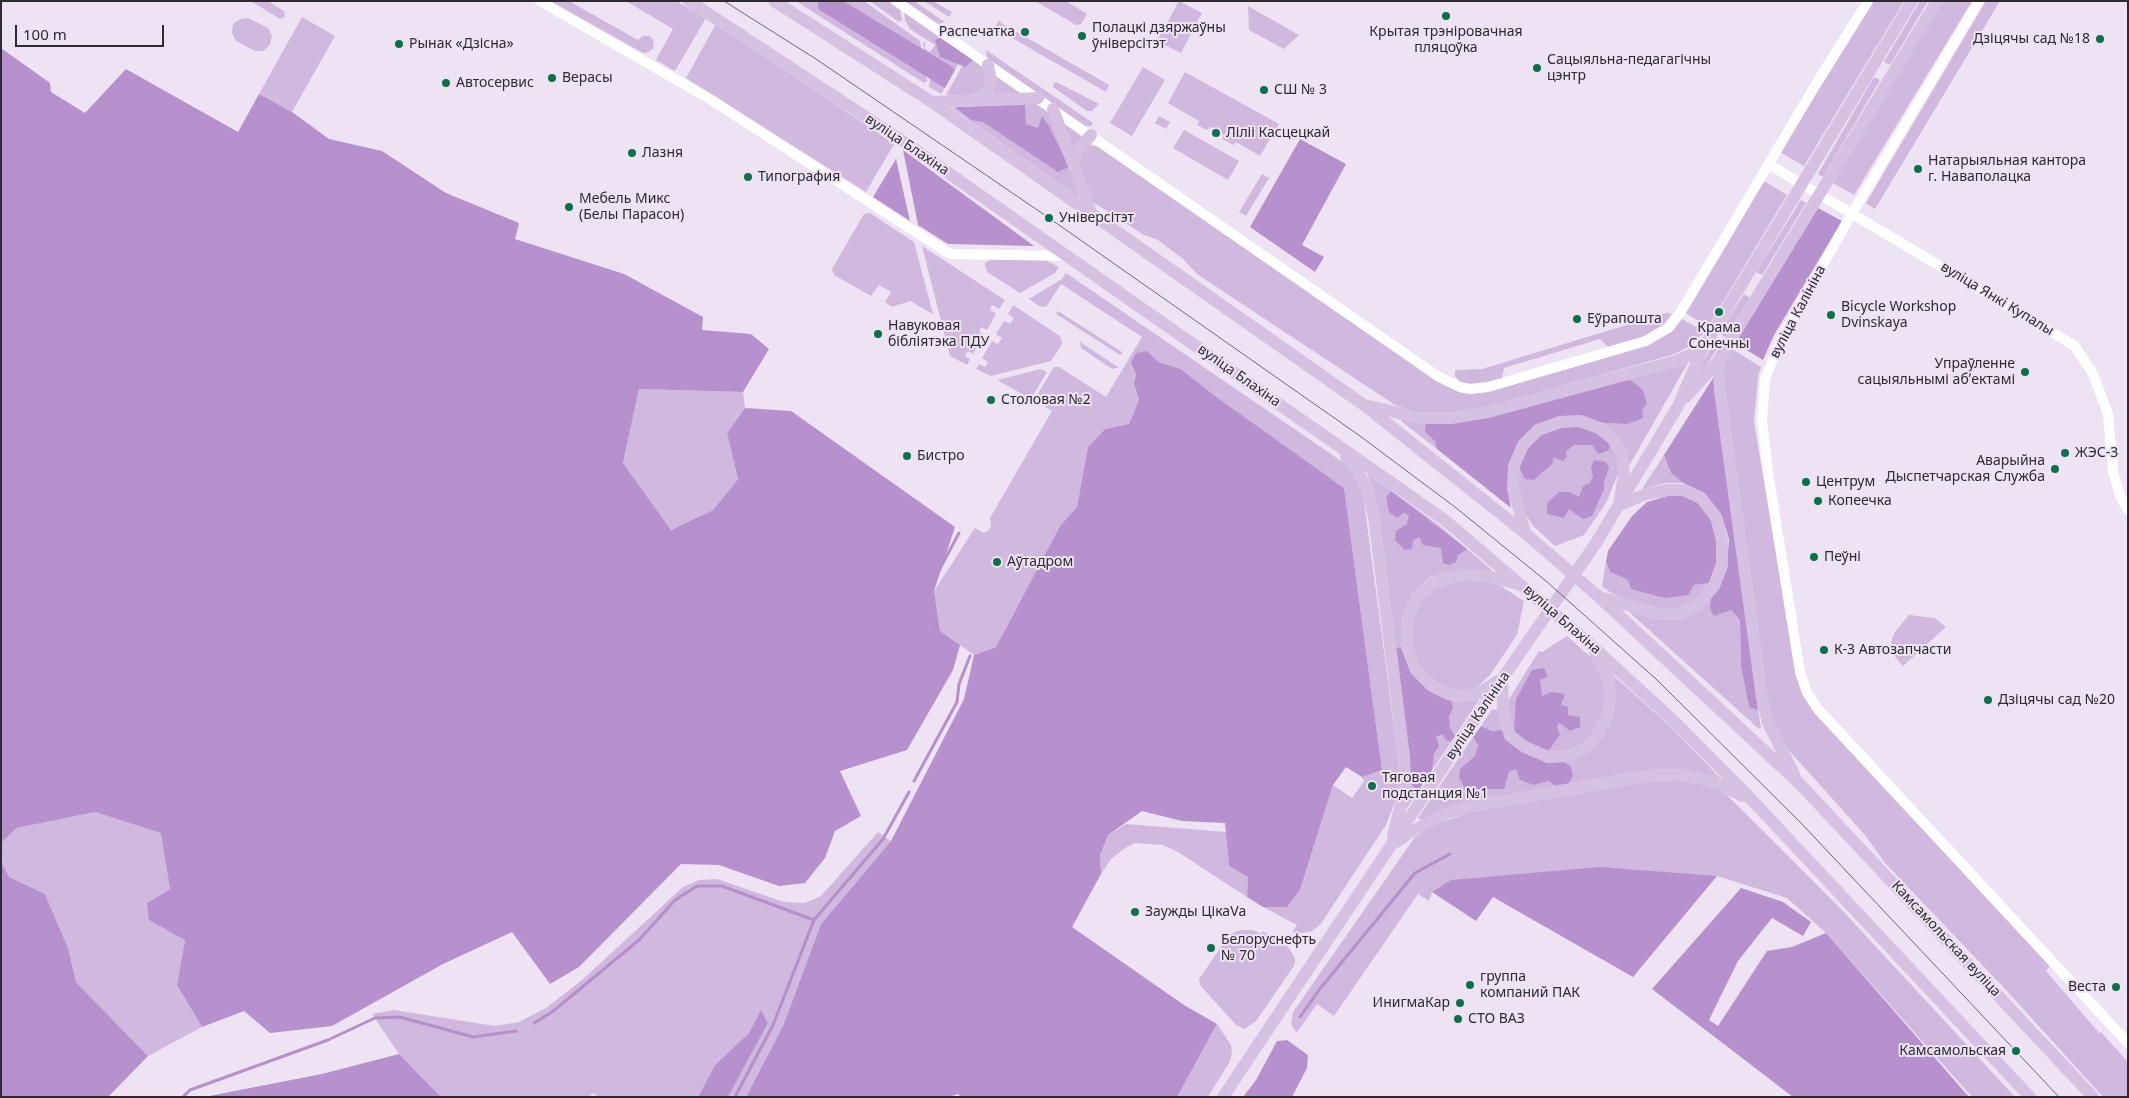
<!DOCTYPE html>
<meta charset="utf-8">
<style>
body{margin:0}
#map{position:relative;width:2129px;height:1098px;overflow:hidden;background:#ede3f3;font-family:"Noto Sans",sans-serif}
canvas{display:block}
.frame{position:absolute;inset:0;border:2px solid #2e2a30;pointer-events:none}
.scale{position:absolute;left:15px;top:25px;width:149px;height:22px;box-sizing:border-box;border:2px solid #2e2a30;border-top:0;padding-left:6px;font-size:15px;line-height:18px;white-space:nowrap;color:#2e2a30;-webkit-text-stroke:4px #ede3f3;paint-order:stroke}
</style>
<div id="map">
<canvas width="2129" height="1098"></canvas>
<div class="frame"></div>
<div class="scale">100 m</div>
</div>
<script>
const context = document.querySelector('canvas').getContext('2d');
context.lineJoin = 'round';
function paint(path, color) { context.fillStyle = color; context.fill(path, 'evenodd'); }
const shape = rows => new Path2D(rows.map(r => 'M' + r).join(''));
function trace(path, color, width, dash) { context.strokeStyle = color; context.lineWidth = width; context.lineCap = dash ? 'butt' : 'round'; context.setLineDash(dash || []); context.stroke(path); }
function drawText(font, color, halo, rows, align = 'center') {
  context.font = font + ' "Noto Sans",sans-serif'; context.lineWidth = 4; context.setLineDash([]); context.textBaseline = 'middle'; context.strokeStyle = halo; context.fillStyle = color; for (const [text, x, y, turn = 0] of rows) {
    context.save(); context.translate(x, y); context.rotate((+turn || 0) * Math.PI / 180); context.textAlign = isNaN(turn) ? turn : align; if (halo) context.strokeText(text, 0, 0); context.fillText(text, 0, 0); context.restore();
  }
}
const green = shape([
 [251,1,268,1,284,11,285,17,280,19],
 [550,1,569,1,638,40,643,36,650,36,654,42,653,48,649,52,643,53],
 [626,1,676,1,706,18,675,71,656,60,673,29],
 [796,1,864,1,920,41,927,81,924,83],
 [870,1,888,1,900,9,902,20,899,22],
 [901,1,914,1,945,22,935,25],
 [924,1,933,1,952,12,949,17],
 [1035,1,1066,1,1087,14,1081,24,1076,25],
 [1179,1,1202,13,1181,53,1157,41],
 [1874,1,1904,1,1804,166,1780,152],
 [1920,1,1928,1,1890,65,1884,62],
 [1942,1,1972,1,1854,195,1833,183],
 [1986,1,2000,1,1875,209,1866,203],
 [1248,6,1299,35,1284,49,1249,30],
 [904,9,965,52,941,94,929,87,930,80,926,69,923,42,926,44,924,48,930,52,935,45,910,29,905,20],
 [302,17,335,36,292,112,259,94],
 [248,18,268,28,272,36,270,45,263,51,255,51,236,41,232,33,233,24,240,19],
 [999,20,1001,23,1109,85,1106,92,995,28],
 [716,24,894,144,866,192,686,78],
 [986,50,1093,123,1091,126,1085,126,987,59],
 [969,54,986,70,984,86,978,92,970,95,946,95],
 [1143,67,1165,80,1132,136,1110,123],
 [994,71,1028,95,993,95],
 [1185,72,1279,124,1260,156,1236,142,1233,145,1222,139,1224,135,1210,127,1207,130,1197,125,1199,121,1168,103],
 [1874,77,1880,80,1823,177,1818,174],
 [1056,82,1099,104,1092,111,1087,111,1053,87,1054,83],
 [1038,103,1050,111,1079,195,1078,197,952,108],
 [1159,116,1170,122,1166,129,1155,123],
 [1062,122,1085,139,1072,151],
 [1184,130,1239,161,1228,180,1173,148],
 [1091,145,1099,147,1437,380,1457,391,1471,394,1648,345,1673,331,1682,319,1705,332,1690,346,1675,354,1487,407,1450,414,1418,413,1395,405,1197,274,1183,259,1158,240,1144,235,1093,202,1078,166,1085,147],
 [1262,174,1269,178,1246,216,1239,212],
 [1764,181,1787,195,1708,327,1686,313],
 [1801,200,1806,203,1762,275,1756,272],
 [870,213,914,242,933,314,910,301,892,307,885,302,891,292,879,285,871,296,834,275,832,269,864,214],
 [922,246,1005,300,999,309,992,305,990,310,996,314,987,330,981,327,979,332,984,335,973,354,968,351,965,356,970,359,967,365,950,356],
 [992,259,1045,260,1059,267,1055,273,1020,293,987,272,985,263],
 [1066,273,1350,467,1363,494,1398,757,1399,778,1396,799,1386,825,1320,925,1312,931,1303,933,1292,933,1297,925,1263,907,1287,907,1300,890,1333,785,1352,798,1364,781,1362,777,1382,770,1344,488,1215,396,1181,369,1159,362,1147,351,1131,363,1136,374,1134,383,1139,400,1129,424,1105,429,1088,447,1077,507,1060,526,996,647,974,655,940,631,934,591,975,528,983,533,988,531,991,526,990,518,1052,411,1034,400,1054,367,1059,367,1106,397,1142,337,1061,284,1046,307,1039,306,1029,299,1062,279],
 [1744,294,1750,298,1725,337,1719,333],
 [1013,305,1061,337,1062,344,1051,361,991,376,976,369,979,364,985,367,988,362,982,358,992,341,998,344,1002,338,996,334,1004,321,1010,324,1014,318,1008,314],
 [1058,311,1122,352,1122,354,1120,355,1056,314],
 [1666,313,1672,314,1664,324,1644,336,1608,347,1600,339,1504,368,1502,379,1487,383,1470,386,1461,384,1455,376,1455,370,1482,369],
 [1716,340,1721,343,1694,384,1691,382],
 [1080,342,1118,367,1117,368,1112,369,1081,348],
 [1732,349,1761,367,1758,377,1754,422,1796,673,1803,695,1814,713,2050,966,2046,971,2099,1033,2101,1032,2128,1062,2128,1097,2103,1097,2006,990,1885,863,1865,835,1784,745,1773,722,1767,696,1724,391,1724,363],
 [1689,361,1629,466,1618,436,1603,423,1627,424,1628,378],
 [1041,369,1047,372,1031,399,997,380],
 [639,389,743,392,745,408,727,433,738,479,713,510,671,530,623,463],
 [1402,419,1426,423,1435,441,1437,449,1401,421],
 [1610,443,1617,457,1618,474,1606,503,1584,535,1555,546,1533,526,1522,508,1517,487,1519,467,1554,457,1576,445],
 [1664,455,1671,473,1683,483,1665,483,1642,489],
 [1367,473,1440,526,1493,571,1457,570,1431,577,1411,594,1402,648,1446,699,1460,702,1479,700,1405,811,1374,492],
 [1606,562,1610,572,1628,580,1694,585,1709,583,1695,601,1678,609,1657,609,1635,604,1611,593,1602,586],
 [1460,580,1486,581,1501,586,1524,601,1517,635,1490,675,1475,689,1460,691,1449,690,1436,683,1421,667,1412,645,1413,621,1421,601,1436,587],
 [1711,598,1731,610,1740,620,1741,666,1749,706,1758,710,1761,727,1759,729,1628,611,1657,619],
 [1909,615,1935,618,1946,627,1903,666,1891,652,1891,643,1894,633],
 [1567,636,1595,661,1604,680,1606,694,1603,714,1593,733,1582,744,1567,751,1548,751,1514,731,1508,711,1509,699,1539,651,1542,652],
 [1614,676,1673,729,1721,779,1683,769,1646,770,1568,784,1562,760,1588,752,1615,695],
 [1492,709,1497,710,1502,730,1492,731,1481,726],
 [1473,737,1478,745,1475,756,1509,772,1516,769,1534,785,1549,781,1555,786,1421,820,1418,818],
 [1647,780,1682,780,1711,785,1727,795,1841,909,2015,1097,1972,1097,1826,933,1787,898,1717,876,1432,892,1429,901,1418,894,1334,1016,1317,1004,1297,1032,1294,1029,1291,1024,1293,1012,1415,837,1431,826,1474,811],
 [95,812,162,833,170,889,147,903,185,940,177,985,202,1027,148,1056,76,982,68,948,45,894,8,877,1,861,1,843,17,828],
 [1126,824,1226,832,1229,866,1248,877,1247,897,1178,852,1163,845,1135,843,1125,848,1111,859,1101,874,1100,855,1108,835],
 [878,832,891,841,821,924,783,1026,746,1097,728,1097,768,1023,761,1011,749,1033,715,1065,698,1097,597,1097,594,1093,588,1097,441,1097,399,1054,372,1014,394,1010,495,1026,519,1022,546,1008,582,980,683,887,699,880,717,879,784,902,805,903,821,896],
 [1241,930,1253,930,1261,934,1263,931,1289,948,1294,956,1295,961,1294,966,1256,1021,1244,1029,1236,1025,1200,985,1199,979,1230,934],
 [1217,1024,1231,1045,1232,1053,1229,1063,1208,1097,1177,1097]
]);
const forest = shape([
 [818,1,843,1,951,66,955,70,945,88,818,9],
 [941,37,974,59,965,67,940,57,935,40],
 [1,48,50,83,51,92,85,113,126,69,238,132,259,94,292,112,329,139,382,151,446,193,519,223,515,239,624,274,703,317,702,330,751,334,769,349,743,392,639,389,623,463,671,530,713,510,738,479,727,433,745,408,791,411,955,527,934,591,940,631,960,645,953,670,907,750,840,771,861,816,835,831,825,858,805,883,779,886,719,865,681,864,579,967,550,984,512,932,443,964,332,1026,270,1033,244,1011,202,1027,177,985,185,940,149,920,147,903,170,889,161,833,95,812,17,828,1,843],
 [1025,105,1026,124,1038,128,1042,116,1049,126,1069,167,1058,172,983,122,971,120,955,107],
 [1300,139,1346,164,1302,245,1324,257,1315,272,1250,227],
 [903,150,1034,246,948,244,918,225],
 [896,159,910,221,873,197],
 [1818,208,1842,221,1774,335,1763,360,1735,343],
 [1147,351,1159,362,1181,369,1215,396,1344,488,1382,770,1362,777,1346,767,1333,785,1300,890,1287,907,1263,907,1247,897,1248,877,1229,866,1225,823,1182,821,1142,811,1108,835,1100,855,1101,874,1072,927,1184,1005,1217,1024,1177,1097,961,1097,958,1094,949,1097,746,1097,783,1026,821,924,891,841,964,699,974,655,996,647,1060,526,1077,507,1088,447,1105,429,1129,424,1139,400,1134,383,1136,374,1131,363,1136,353],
 [1628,378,1643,390,1647,404,1642,410,1643,418,1627,424,1603,423,1580,417,1536,426,1507,487,1511,508,1437,449,1435,441,1425,432,1426,423],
 [1713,378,1715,379,1758,710,1749,707,1741,666,1740,620,1731,610,1714,616,1710,609,1711,598,1727,566,1729,539,1721,514,1704,493,1683,483,1671,473,1664,455],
 [1561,427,1580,427,1597,431,1610,443,1609,450,1598,454,1592,445,1575,445,1566,451,1567,457,1562,461,1554,457,1552,464,1534,480,1525,479,1519,467,1528,447,1540,435],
 [1594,460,1606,462,1609,468,1604,482,1604,489,1592,516,1583,519,1569,509,1564,518,1547,514,1547,503,1559,492,1570,492,1579,497,1583,486,1590,483,1593,476,1591,467],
 [1391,491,1467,549,1458,555,1456,562,1449,565,1443,563,1441,548,1423,545,1419,537,1413,540,1412,549,1405,550,1395,540,1396,531,1407,524,1409,515,1404,513,1397,518,1389,512,1386,497],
 [1667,496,1683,496,1698,503,1712,519,1718,540,1716,564,1709,583,1694,585,1688,595,1665,598,1631,589,1628,580,1610,572,1606,562,1608,551,1632,516,1647,502],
 [1402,647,1451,700,1453,708,1449,716,1450,728,1455,736,1451,742,1446,740,1442,734,1436,737,1439,747,1434,753,1432,770,1419,789,1413,787,1410,777,1396,648],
 [1544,668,1548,677,1540,680,1542,696,1551,692,1565,694,1561,705,1568,707,1568,715,1580,717,1580,727,1570,731,1559,722,1557,727,1560,735,1548,751,1527,743,1514,731,1516,699,1532,670],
 [1481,726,1492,731,1502,730,1562,760,1571,767,1573,776,1568,784,1555,786,1549,781,1534,785,1520,780,1516,769,1509,772,1504,789,1465,789,1459,777,1460,769,1475,756,1478,745,1473,737],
 [1,861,9,877,45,894,68,948,76,982,148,1056,108,1097,1,1097],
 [1600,867,1717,876,1633,977,1493,897,1476,921,1432,892,1451,880],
 [1741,888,1783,902,1811,922,1803,936,1772,918,1738,961,1709,1020,1718,1026,1767,951,1792,947,1826,933,1969,1097,1793,1097,1652,989],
 [761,1010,768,1023,728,1097,698,1097,715,1065,749,1033],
 [1287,1040,1308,1055,1307,1068,1292,1097,1243,1097,1256,1080,1277,1041],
 [399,1054,441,1097,204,1097,322,1074]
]);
const stream = shape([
 [935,633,929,589,959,533],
 [914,781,957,702,959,684,970,656],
 [1300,1017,1319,990,1415,873,1450,854],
 [534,1023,552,1012,639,940,675,900,697,886,722,886,814,920],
 [183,1097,190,1090,328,1040,375,1018,400,1017,473,1037,516,1031],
 [735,1097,773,1025,814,920,883,839,909,792]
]);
const minor = shape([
 [540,1,713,101,950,254,1066,256],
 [896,1,1439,377,1460,387,1470,389,1488,387,1646,341,1668,328,1680,313,1716,253,1813,89,1868,1],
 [1979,1,1847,222,1781,339,1765,379,1762,421,1768,472,1800,672,1807,693,1818,709,2128,1043],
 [1768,164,2075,346,2093,374,2108,414,2113,471,2120,496,2128,510]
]);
const major = shape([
 [689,1,904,142,1446,521,1590,644,1678,725,1751,799,2030,1097],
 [774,1,932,102,1364,405,1525,533,1599,597,1799,783,2093,1097],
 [974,100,984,95,989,88,991,81,988,65],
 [932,102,1038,98],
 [1053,109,1092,215],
 [1074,166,1077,153,1083,144,1091,135],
 [1718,361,1720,391,1762,697,1768,723,1794,774],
 [1686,397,1718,361,1937,1],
 [1370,406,1419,418,1451,418,1488,412,1676,361,1702,350],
 [1346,457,1357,469,1368,492,1374,517,1404,757,1405,777,1402,800,1393,836],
 [1525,533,1513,487,1514,466,1523,445,1538,430,1560,422,1580,421,1599,428,1613,439,1622,454,1624,474,1620,500],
 [1603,598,1658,614,1679,614,1698,605,1714,586,1722,565,1722,540,1716,517,1701,498,1684,490,1667,490,1646,494,1620,505],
 [1502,679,1503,711,1510,736,1525,747,1548,757,1567,756,1586,748,1598,735,1608,715,1610,694,1608,677,1595,653],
 [1498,681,1477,694,1460,696,1448,694,1432,686,1416,670,1407,647,1407,620,1416,597,1434,583,1458,575,1486,576,1518,584],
 [1396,842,1412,831,1450,812,1473,806,1647,776,1683,775,1714,782,1743,796],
 [1223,1097,1502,679,1596,543,1678,406,1702,350,1912,1]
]);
const tram = shape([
 [724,1,816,59,1049,218,1360,436,1455,507,1546,581,1656,679,1800,822,2059,1097]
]);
const markers = [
 [1446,16,5,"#0a7148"],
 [1025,32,5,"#0a7148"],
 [1082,36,5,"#0a7148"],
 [2100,39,5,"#0a7148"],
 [399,44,5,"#0a7148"],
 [1537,68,5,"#0a7148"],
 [552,78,5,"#0a7148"],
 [446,83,5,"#0a7148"],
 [1264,90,5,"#0a7148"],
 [1216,133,5,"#0a7148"],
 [632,153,5,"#0a7148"],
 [1918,169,5,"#0a7148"],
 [748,177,5,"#0a7148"],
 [569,207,5,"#0a7148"],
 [1049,218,5,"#0a7148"],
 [1719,312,5,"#0a7148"],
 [1831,315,5,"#0a7148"],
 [1577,319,5,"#0a7148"],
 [878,334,5,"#0a7148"],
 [2025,372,5,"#0a7148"],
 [991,400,5,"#0a7148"],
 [2065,453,5,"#0a7148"],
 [907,456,5,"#0a7148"],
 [2055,469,5,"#0a7148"],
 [1806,482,5,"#0a7148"],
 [1818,501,5,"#0a7148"],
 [1814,557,5,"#0a7148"],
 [997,562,5,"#0a7148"],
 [1824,650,5,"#0a7148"],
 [1988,700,5,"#0a7148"],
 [1372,786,5,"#0a7148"],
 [1135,912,5,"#0a7148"],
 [1211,948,5,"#0a7148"],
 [1470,985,5,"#0a7148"],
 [2116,987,5,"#0a7148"],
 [1460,1003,5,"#0a7148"],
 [1458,1019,5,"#0a7148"],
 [2016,1051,5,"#0a7148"]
];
const poiNames = [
 ["Полацкі дзяржаўны",1092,28],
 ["ўніверсітэт",1092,44],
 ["Распечатка",1015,32,"right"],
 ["Крытая трэніровачная",1446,32,"center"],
 ["пляцоўка",1446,48,"center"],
 ["Дзіцячы сад №18",2090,39,"right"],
 ["Рынак «Дзісна»",409,44],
 ["Сацыяльна-педагагічны",1547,60],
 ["цэнтр",1547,76],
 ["Верасы",562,78],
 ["Автосервис",456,83],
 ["СШ № 3",1274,90],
 ["Ліліі Касцецкай",1226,133],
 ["Лазня",642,153],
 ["Натарыяльная кантора",1928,161],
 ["г. Наваполацка",1928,177],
 ["Типография",758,177],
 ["Мебель Микс",579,199],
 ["(Белы Парасон)",579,215],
 ["Універсітэт",1059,218],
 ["Bicycle Workshop",1841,307],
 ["Dvinskaya",1841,323],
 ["Еўрапошта",1587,319],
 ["Навуковая",888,326],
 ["бібліятэка ПДУ",888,342],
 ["Крама",1719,328,"center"],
 ["Сонечны",1719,344,"center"],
 ["Упраўленне",2015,364,"right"],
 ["сацыяльнымі абʼектамі",2015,380,"right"],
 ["Столовая №2",1001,400],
 ["ЖЭС-3",2075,453],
 ["Бистро",917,456],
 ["Аварыйна",2045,461,"right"],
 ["Дыспетчарская Служба",2045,477,"right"],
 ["Центрум",1816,482],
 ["Копеечка",1828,501],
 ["Пеўні",1824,557],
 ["Аўтадром",1007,562],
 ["К-3 Автозапчасти",1834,650],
 ["Дзіцячы сад №20",1998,700],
 ["Тяговая",1382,778],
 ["подстанция №1",1382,794],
 ["Заужды ЦікаVа",1145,912],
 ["Белоруснефть",1221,940],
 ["№ 70",1221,956],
 ["группа",1480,977],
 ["компаний ПАК",1480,993],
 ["Веста",2106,987,"right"],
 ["ИнигмаКар",1450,1003,"right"],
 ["СТО ВАЗ",1468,1019],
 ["Камсамольская",2006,1051,"right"]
];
const streetNames = [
 ["вуліца Блахіна",907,145,34],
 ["вуліца Янкі Купалы",1997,299,31],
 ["вуліца Калініна",1798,312,-62],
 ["вуліца Блахіна",1239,376,35],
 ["вуліца Блахіна",1562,620,41],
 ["вуліца Калініна",1478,716,-56],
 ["Камсамольская вуліца",1946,939,47]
];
paint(green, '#d0b8df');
paint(forest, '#b791cd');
trace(stream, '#b68fcb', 3);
trace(minor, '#fff', 10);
trace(major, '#d7c1e3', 12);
trace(tram, '#6f6973', 1);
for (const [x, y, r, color] of markers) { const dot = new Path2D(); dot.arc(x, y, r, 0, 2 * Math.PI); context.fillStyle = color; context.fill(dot); trace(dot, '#ede3f3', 2); }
drawText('14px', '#2e2a30', '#ede3f3', poiNames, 'left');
drawText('14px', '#2e2a30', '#ede3f3', streetNames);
</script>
